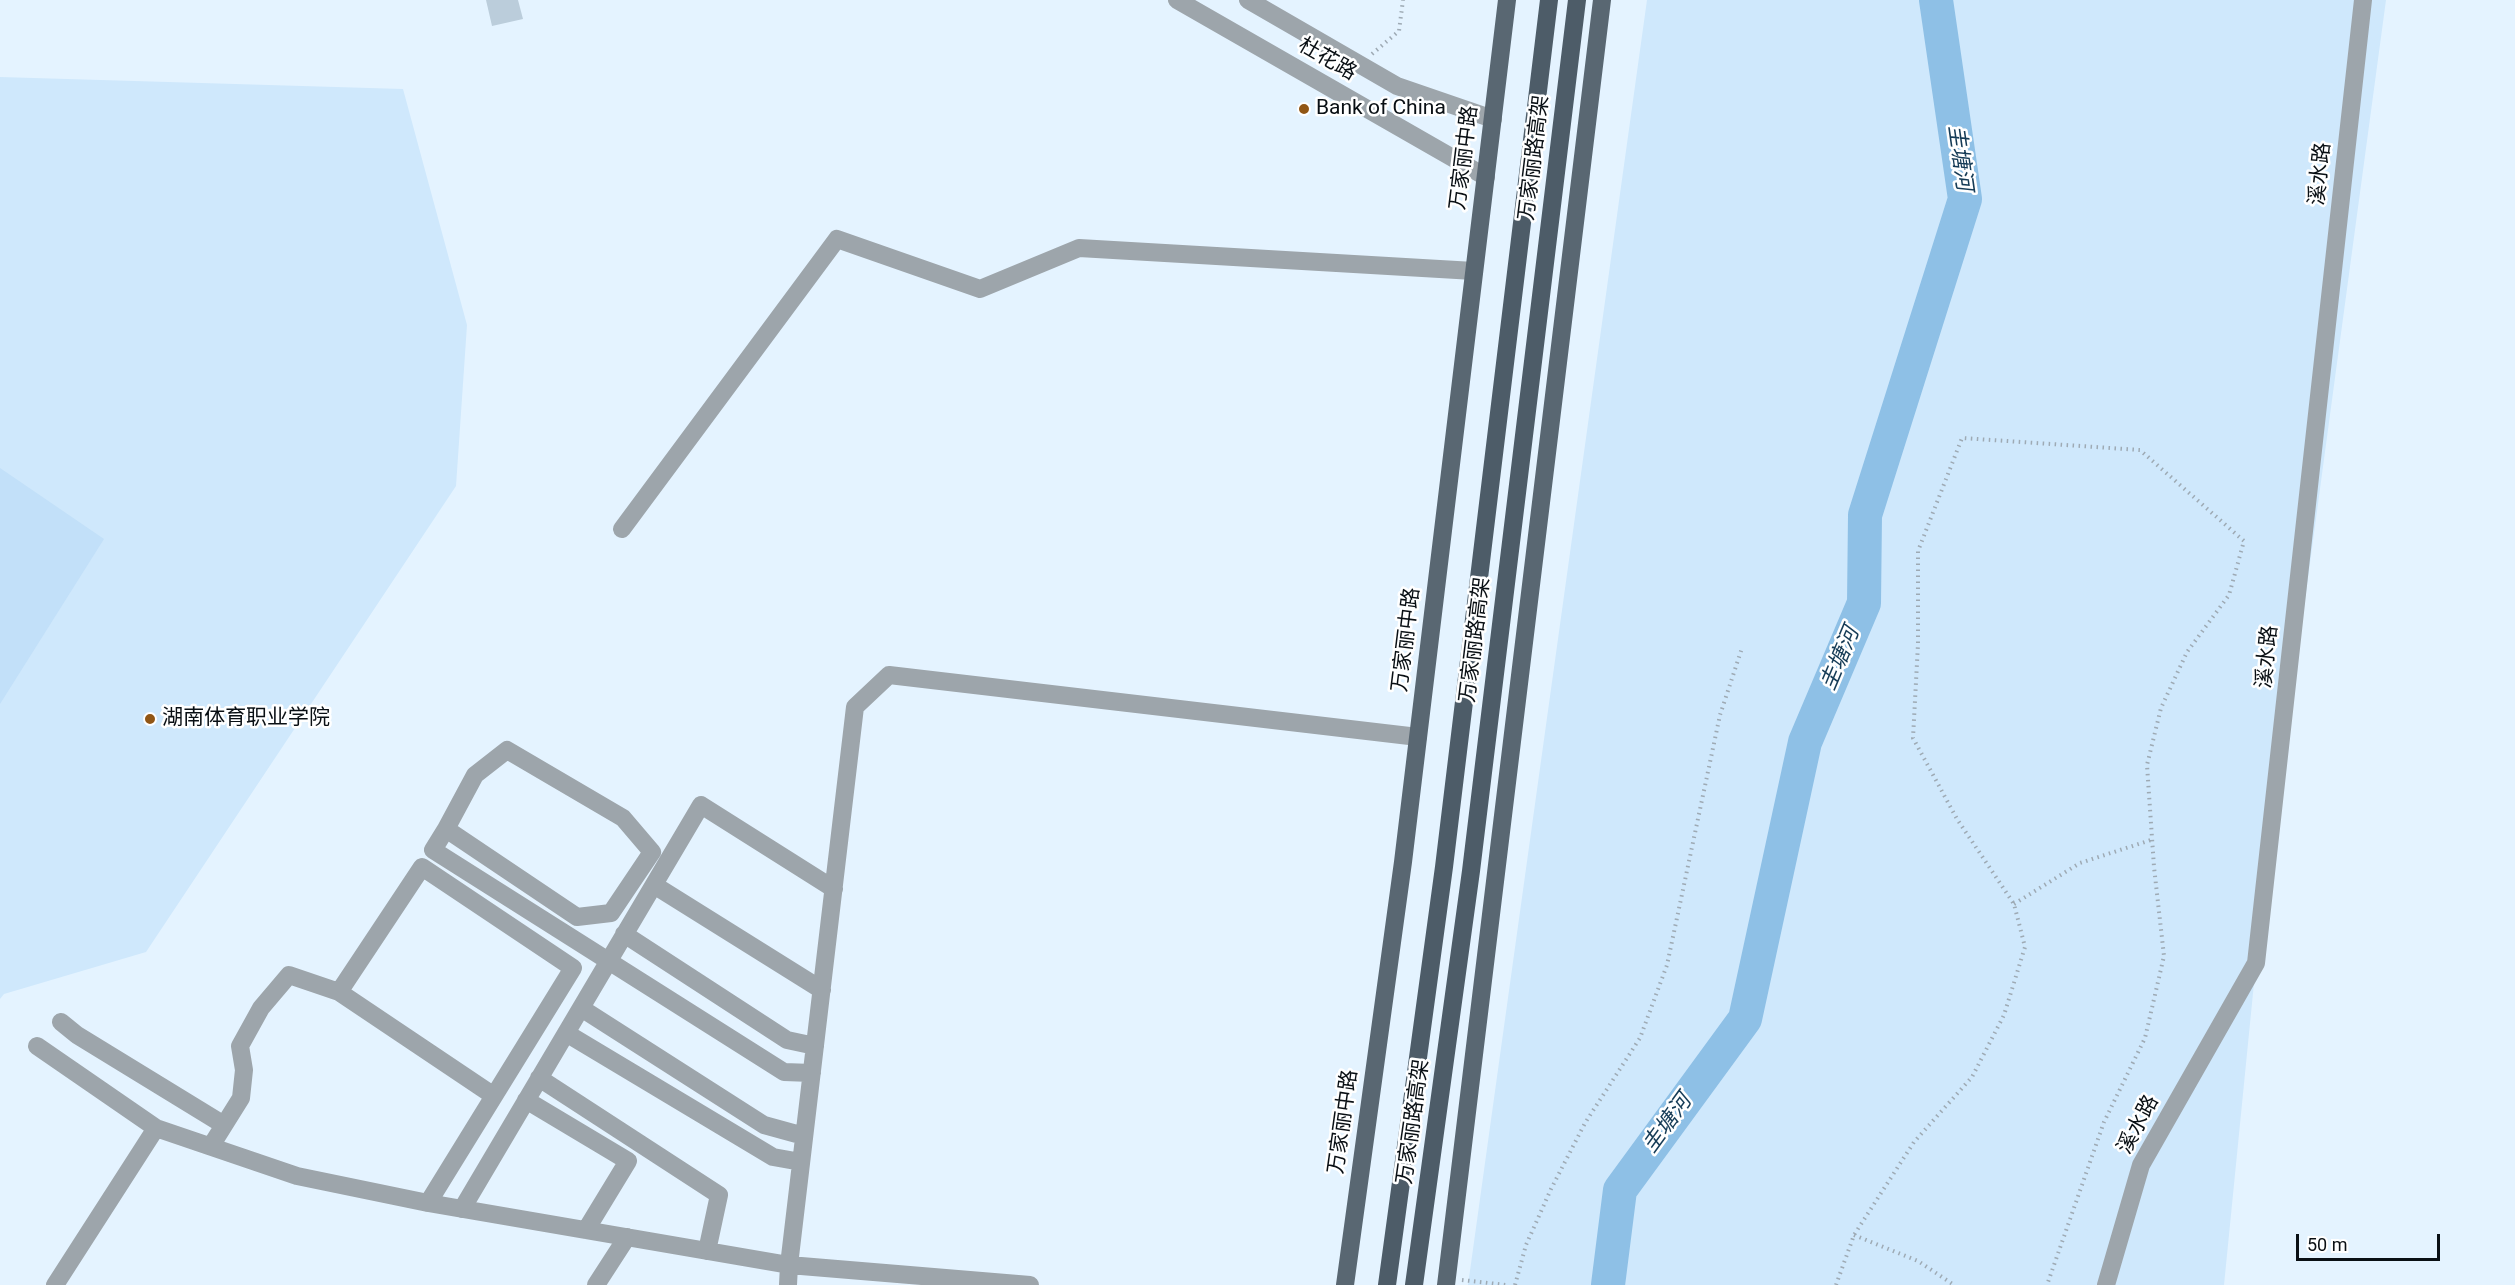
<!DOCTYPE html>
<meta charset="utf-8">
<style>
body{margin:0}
#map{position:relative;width:2515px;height:1285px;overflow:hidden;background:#e4f3ff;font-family:Roboto,sans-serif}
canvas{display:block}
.scale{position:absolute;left:2296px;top:1234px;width:144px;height:27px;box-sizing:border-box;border:3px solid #090f14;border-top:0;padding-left:8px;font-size:18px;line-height:21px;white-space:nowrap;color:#090f14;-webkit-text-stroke:4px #fff;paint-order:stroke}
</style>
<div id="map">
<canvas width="2515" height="1285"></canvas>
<div class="scale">50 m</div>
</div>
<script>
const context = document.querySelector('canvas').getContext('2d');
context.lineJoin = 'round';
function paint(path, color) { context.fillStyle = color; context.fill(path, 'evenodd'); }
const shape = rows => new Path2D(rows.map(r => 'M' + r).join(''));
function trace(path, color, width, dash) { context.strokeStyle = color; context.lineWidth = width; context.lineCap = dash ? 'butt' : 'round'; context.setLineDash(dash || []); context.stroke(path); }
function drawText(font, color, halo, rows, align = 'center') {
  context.font = font + ' Roboto,"Noto Sans SC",sans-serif'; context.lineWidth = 5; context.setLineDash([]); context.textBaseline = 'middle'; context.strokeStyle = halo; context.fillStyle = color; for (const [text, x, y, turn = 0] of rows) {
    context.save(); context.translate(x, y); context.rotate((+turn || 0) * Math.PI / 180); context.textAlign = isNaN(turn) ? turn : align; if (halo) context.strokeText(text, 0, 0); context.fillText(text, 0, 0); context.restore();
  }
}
const built = shape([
 [1647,0,2386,0,2256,963,2224,1285,1468,1285],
 [0,77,403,89,467,325,456,486,146,952,4,994,0,999]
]);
const green = shape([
 [0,468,104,539,0,704]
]);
const river = shape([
 [1608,1285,1620,1190,1745,1019,1805,742,1864,603,1865,515,1965,199,1936,0]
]);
const building = shape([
 [486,0,518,0,523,19,492,26]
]);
const path = shape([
 [1372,54,1399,31,1403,0],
 [2014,904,2080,863,2151,840],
 [1854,1235,1918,1261,1954,1285],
 [1462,1280,1506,1285],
 [1515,1285,1526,1245,1551,1189,1585,1123,1640,1038,1667,965,1720,715,1742,648],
 [1836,1285,1854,1235,1914,1142,1972,1077,2004,1015,2025,947,2014,904,1957,819,1913,738,1918,644,1918,551,1962,438,2140,450,2244,541,2229,595,2187,652,2161,708,2147,765,2154,867,2164,956,2145,1038,2104,1122,2047,1285]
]);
const minor = shape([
 [622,529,837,239,980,289,1079,248,1474,271],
 [446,829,475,775,507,750,623,818,652,852,611,913,577,917,446,829,433,850,784,1072,812,1073],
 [654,885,822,990],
 [624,934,787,1040,815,1046],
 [581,1008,764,1125,804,1136],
 [61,1022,77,1035,224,1125],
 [566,1033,773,1157,801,1162],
 [37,1046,156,1128,297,1176,428,1203,789,1265,855,707,889,675,1418,737],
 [539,1078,719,1195,707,1251],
 [526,1100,628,1161,586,1230],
 [211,1146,241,1098,244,1070,240,1046,261,1008,289,975,339,992],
 [428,1203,494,1096,573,968,422,867,339,992,494,1096],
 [462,1209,701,805,834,889],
 [55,1285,156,1128],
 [596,1285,627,1237],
 [788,1285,789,1265,1030,1285],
 [2106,1285,2141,1165,2256,963,2363,0]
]);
const tertiary = shape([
 [1177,0,1486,177],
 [1248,0,1397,86,1493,119]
]);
const primary = shape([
 [1345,1285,1403,862,1507,0],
 [1446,1285,1602,0]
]);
const trunk = shape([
 [1387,1285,1444,867,1549,0],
 [1414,1285,1471,871,1577,0]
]);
const markers = [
 [1304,109,6,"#915615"],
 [150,719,6,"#915615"]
];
const streetNames = [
 ["杜花路",1327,60,30],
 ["万家丽中路",1465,158,-83],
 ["万家丽路高架",1535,158,-83],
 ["溪水路",2321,174,-84],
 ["万家丽中路",1407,640,-83],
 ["万家丽路高架",1476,640,-83],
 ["溪水路",2268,657,-84],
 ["万家丽中路",1344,1122,-82],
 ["万家丽路高架",1414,1122,-82],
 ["溪水路",2139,1125,-62]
];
const poiNames = [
 ["Bank of China",1316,109],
 ["湖南体育职业学院",162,719]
];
const waterNames = [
 ["圭塘河",1959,158,82],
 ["圭塘河",1841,659,-67],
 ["圭塘河",1668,1124,-54]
];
paint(built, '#cfe8fc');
paint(green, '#c2e0f9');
trace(river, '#8ec0e6', 34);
paint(building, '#bbcddb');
trace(path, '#9eaab4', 4, [1.5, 4.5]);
trace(minor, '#9da5ab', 18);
trace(tertiary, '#9da5ab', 18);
trace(primary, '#596772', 18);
trace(trunk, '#4d5c68', 18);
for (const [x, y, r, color] of markers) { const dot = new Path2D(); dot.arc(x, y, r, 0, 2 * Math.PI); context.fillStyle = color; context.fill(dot); trace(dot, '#fff', 2); }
drawText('21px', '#090f14', '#fff', streetNames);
drawText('21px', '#090f14', '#fff', poiNames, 'left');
drawText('italic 22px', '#153b56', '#fff', waterNames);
</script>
